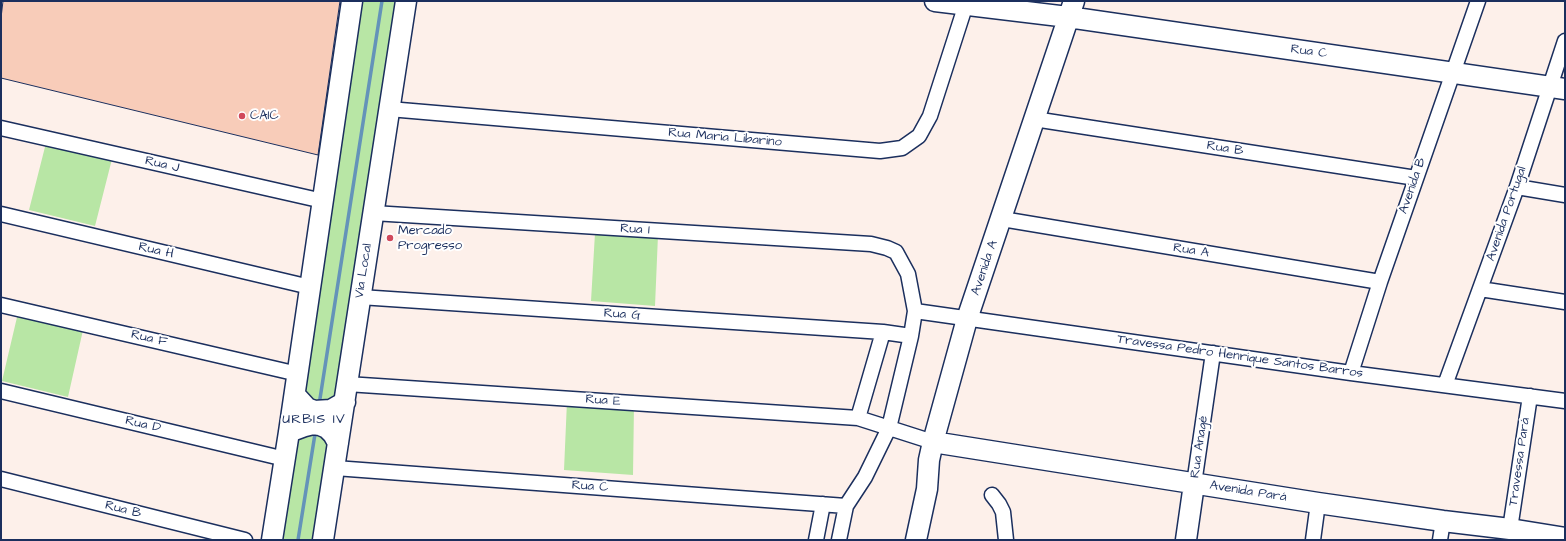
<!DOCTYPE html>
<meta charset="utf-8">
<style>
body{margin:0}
#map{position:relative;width:1566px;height:541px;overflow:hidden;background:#fdf0ea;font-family:"Architects Daughter",sans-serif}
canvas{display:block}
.frame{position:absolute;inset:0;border:2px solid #1b2f5e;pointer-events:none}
</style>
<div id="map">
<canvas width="1566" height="541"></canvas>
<div class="frame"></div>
</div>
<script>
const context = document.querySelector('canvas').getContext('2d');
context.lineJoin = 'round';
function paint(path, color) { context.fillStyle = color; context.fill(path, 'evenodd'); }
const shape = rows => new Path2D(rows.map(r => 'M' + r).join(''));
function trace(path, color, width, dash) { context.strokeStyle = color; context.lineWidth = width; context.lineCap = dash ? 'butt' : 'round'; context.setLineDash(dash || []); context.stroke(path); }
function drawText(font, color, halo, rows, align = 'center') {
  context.font = font + ' "Architects Daughter",sans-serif'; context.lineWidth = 4; context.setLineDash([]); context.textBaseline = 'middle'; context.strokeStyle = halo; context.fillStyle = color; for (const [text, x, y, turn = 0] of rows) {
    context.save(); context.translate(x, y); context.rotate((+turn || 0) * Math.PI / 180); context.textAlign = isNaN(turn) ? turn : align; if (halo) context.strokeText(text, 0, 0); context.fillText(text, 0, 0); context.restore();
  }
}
const green = shape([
 [361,1,401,1,339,393,331,403,312,399,305,390,311,333],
 [46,143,112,159,95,226,29,210],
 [595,233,658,235,655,306,591,301],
 [18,313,83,330,68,397,2,381],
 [567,401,634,405,633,475,564,470],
 [308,429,331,440,320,540,278,540,292,441]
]);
const stream = shape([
 [319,405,382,1],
 [298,540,315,434]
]);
const building = shape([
 [3,1,340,1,318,155,1,78,1,18,3,1]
]);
const street = shape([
 [389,109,880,151,902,148,919,136,930,116,966,4],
 [1034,119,1416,178],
 [1,128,323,201],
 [1517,187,1565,195],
 [373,213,871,244,887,248,896,252,908,274,915,311,911,336,889,428,865,477,846,506,839,540],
 [1,214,310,287],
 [1002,219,1380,282],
 [1480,289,1565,302],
 [360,297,883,332,911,336],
 [1,305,298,374],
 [915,311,1351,373,1565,401],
 [1351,373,1380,282,1478,1],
 [347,384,858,418,933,442],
 [1445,385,1517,187,1565,41],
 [1,391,285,459],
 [858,418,883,332],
 [335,468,846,506],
 [1,479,245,540],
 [1194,484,1213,353],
 [992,495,999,504,1003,512,1006,540],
 [1510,529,1530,396],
 [816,540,823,504],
 [1313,540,1318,503],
 [1440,540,1443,521]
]);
const secondary = shape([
 [935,1,1068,17,1565,89],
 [295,395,307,408,314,411,331,410,345,402],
 [289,432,305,426,313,424,320,425,327,428,333,434,338,443],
 [933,442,1318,503,1443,521,1510,529,1565,538],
 [272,540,289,432,352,1],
 [323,540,406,1],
 [916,540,927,489,929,460,933,442,967,319,1074,1],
 [1186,540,1194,484]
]);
const markers = [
 [242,116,4,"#d1495b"],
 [390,238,4,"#d1495b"]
];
const streetNames = [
 ["Rua C",1309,52,8],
 ["Rua Maria Libarino",725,138,5],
 ["Rua B",1225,149,9],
 ["Rua J",162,165,13],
 ["Avenida B",1413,186,-71],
 ["Avenida Portugal",1507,214,-71],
 ["Rua I",635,230,4],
 ["Rua H",156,251,13],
 ["Rua A",1191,251,9],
 ["Avenida A",985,268,-71],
 ["Via Local",364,271,-81],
 ["Rua G",622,315,4],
 ["Rua F",149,339,13],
 ["Travessa Pedro Henrique Santos Barros",1240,357,8],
 ["Rua E",603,401,4],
 ["Rua D",143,425,13],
 ["Rua Anagé",1200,447,-82],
 ["Travessa Pará",1520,462,-82],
 ["Rua C",590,487,4],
 ["Avenida Pará",1248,492,9],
 ["Rua B",123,510,14]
];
const poiNames = [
 ["CAIC",250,116],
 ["Mercado",398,231],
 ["Progresso",398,246]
];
const neighbourhoodNames = [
 ["URBIS IV",314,420]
];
paint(green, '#b8e6a5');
trace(stream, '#6493b9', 3.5);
paint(building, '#f8ccb9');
trace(building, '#1b2f5e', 1);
trace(street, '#1b2f5e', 17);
trace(secondary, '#1b2f5e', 23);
trace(street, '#fff', 14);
trace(secondary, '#fff', 20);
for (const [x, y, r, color] of markers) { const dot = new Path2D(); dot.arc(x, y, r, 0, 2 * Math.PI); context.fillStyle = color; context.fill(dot); trace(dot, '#fff', 1.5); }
drawText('13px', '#1b2f5e', '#fff', streetNames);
drawText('13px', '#1b2f5e', '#fff', poiNames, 'left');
context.letterSpacing = '1px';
drawText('14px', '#1b2f5e', '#fff', neighbourhoodNames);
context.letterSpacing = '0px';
</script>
